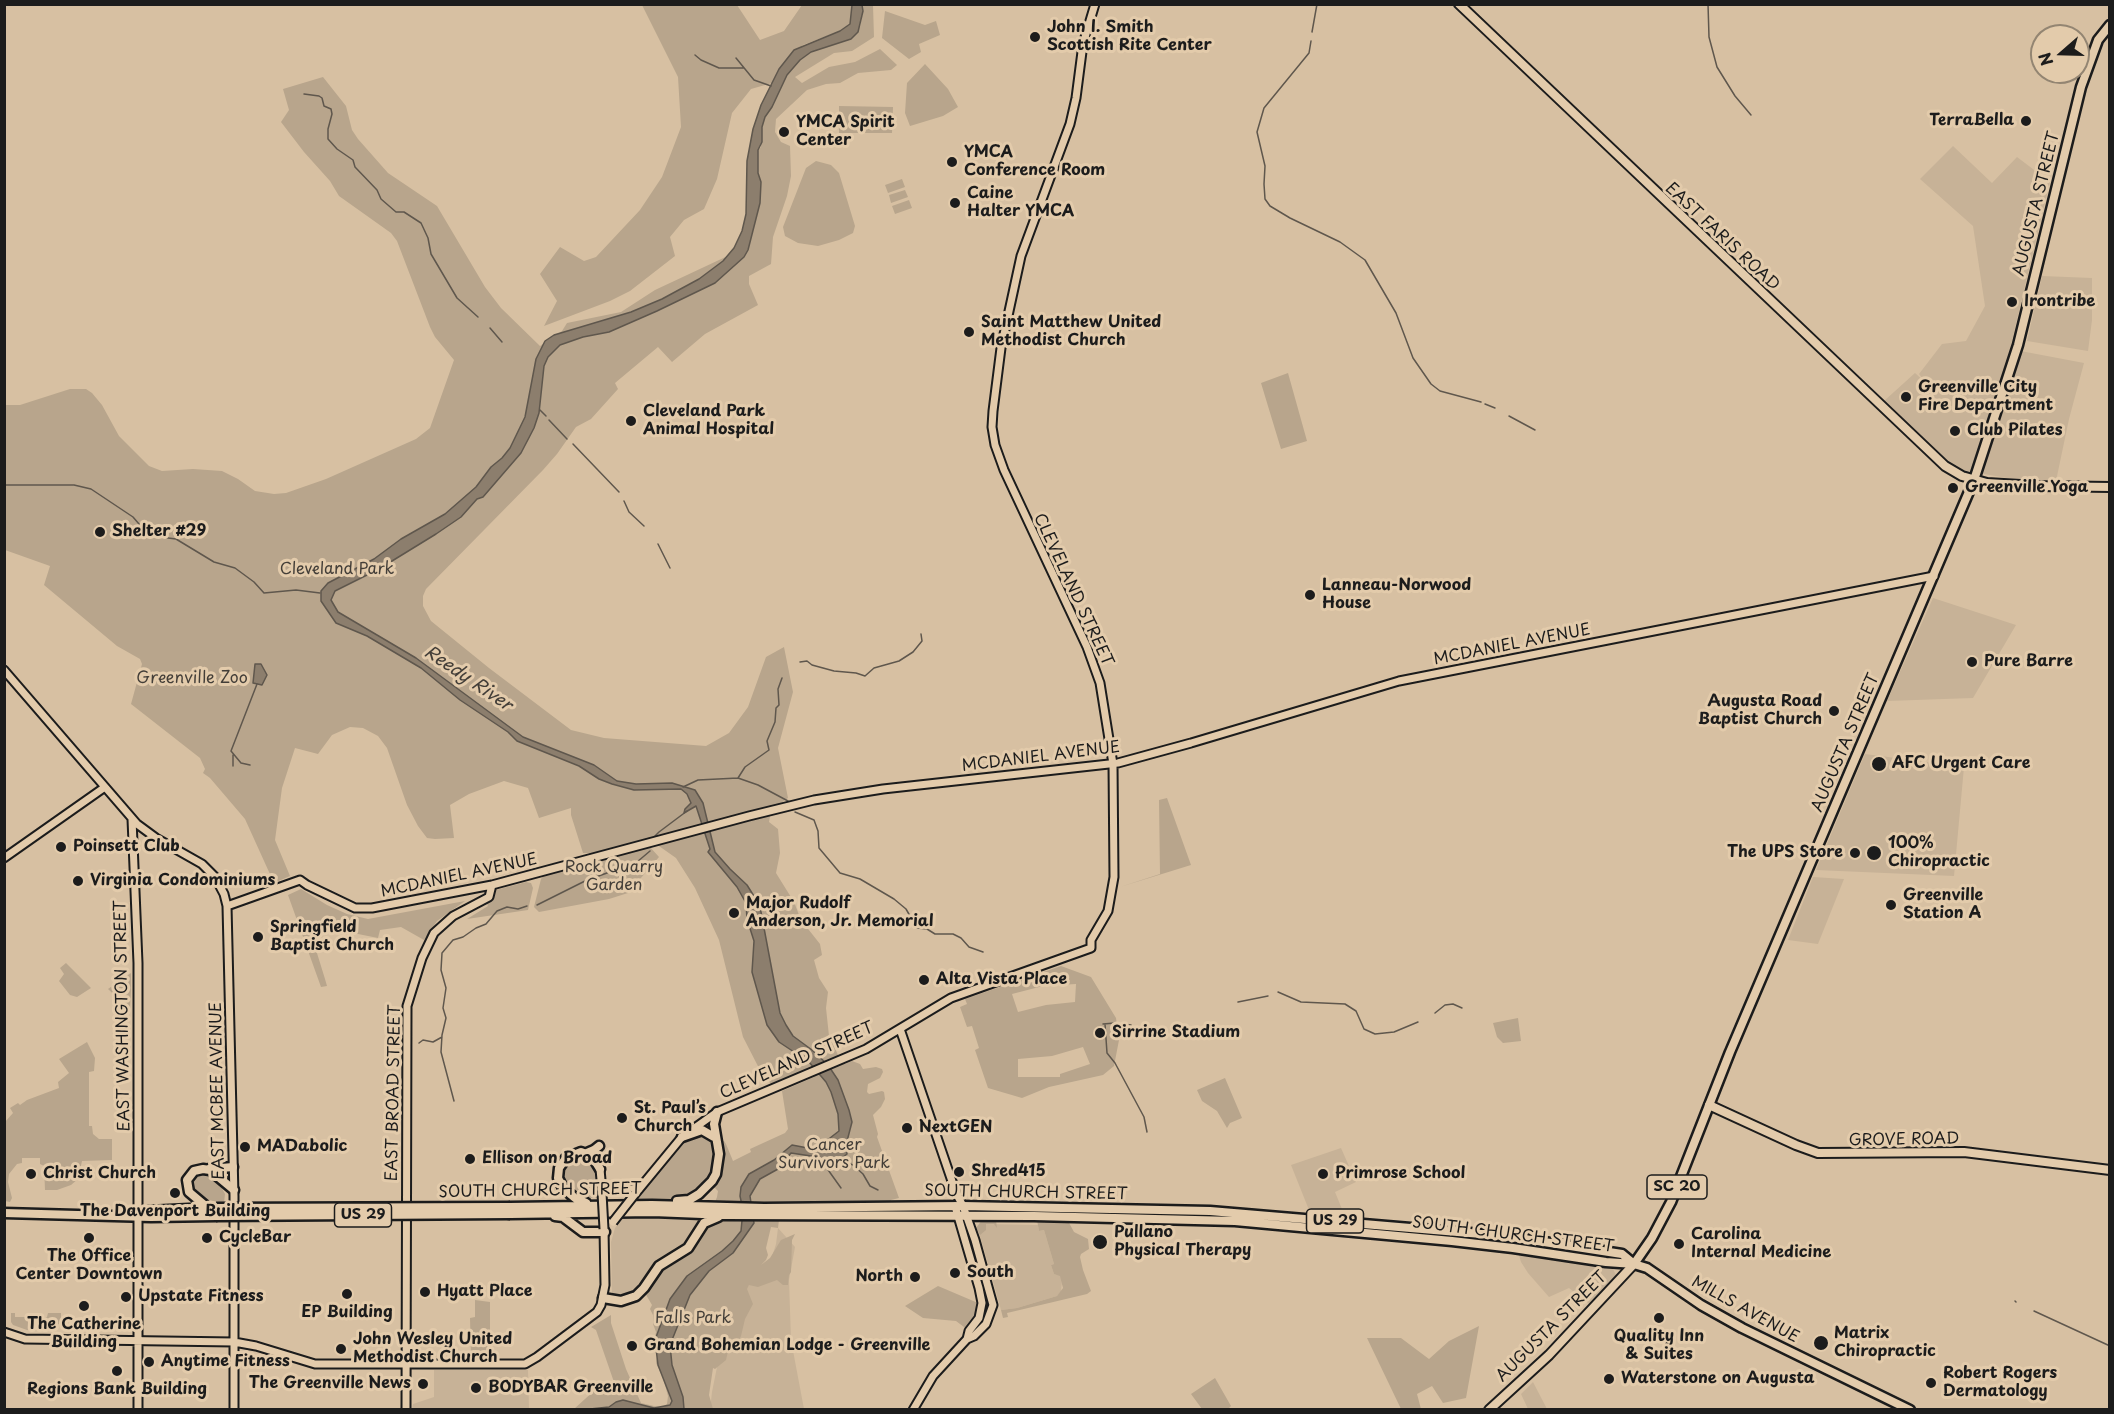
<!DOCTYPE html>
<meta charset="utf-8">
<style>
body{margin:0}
#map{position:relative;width:2114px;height:1414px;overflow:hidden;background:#d7c0a2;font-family:"Playpen Sans",sans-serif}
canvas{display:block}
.frame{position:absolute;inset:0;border:6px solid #1c1c1c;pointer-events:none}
.north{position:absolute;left:2030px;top:24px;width:60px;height:60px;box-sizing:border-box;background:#e3cbab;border:2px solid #938572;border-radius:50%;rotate:250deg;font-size:16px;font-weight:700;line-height:24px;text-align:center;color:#1c1c1c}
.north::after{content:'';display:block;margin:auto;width:21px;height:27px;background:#1c1c1c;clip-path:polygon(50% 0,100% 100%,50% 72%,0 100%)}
</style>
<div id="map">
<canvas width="2114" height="1414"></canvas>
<div class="frame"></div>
<div class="north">N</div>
</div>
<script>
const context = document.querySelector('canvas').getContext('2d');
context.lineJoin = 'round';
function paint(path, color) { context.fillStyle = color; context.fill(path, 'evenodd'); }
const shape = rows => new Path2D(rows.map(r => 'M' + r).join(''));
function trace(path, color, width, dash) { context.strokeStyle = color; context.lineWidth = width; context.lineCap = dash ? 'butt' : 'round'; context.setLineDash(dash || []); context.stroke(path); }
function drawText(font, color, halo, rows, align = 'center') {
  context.font = font + ' "Playpen Sans",sans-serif'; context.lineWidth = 6; context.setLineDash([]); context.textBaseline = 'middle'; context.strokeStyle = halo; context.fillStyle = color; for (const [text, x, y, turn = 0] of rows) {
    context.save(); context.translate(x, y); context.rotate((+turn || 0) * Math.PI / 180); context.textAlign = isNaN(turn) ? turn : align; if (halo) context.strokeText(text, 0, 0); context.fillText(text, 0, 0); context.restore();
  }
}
const built = shape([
 [1953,146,1992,183,2017,157,2050,182,2010,349,2084,363,2069,419,2056,481,2018,480,1962,470,1935,452,1884,401,1915,373,1926,383,1919,374,1942,344,1966,341,1985,306,1973,226,1920,179],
 [2042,276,2092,278,2092,320,2088,351,2027,341],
 [1933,598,2016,625,1973,698,1887,701],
 [1865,754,1964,767,1954,876,1816,870],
 [1813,877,1844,879,1818,944,1788,940],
 [1341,1148,1356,1182,1335,1192,1344,1214,1309,1210,1291,1165],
 [625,1216,705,1217,705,1220,692,1240,636,1292,620,1298,612,1295,611,1242,615,1228],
 [982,1224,1038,1225,1039,1231,1044,1230,1054,1264,1051,1265,1054,1274,1060,1275,1062,1280,1061,1293,1057,1296,1017,1308,1001,1310,978,1229],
 [778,1228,795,1247,789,1280,791,1340,804,1409,710,1410,712,1392,725,1327,738,1301,759,1270,771,1260,776,1244],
 [1518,1252,1613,1269,1616,1275,1589,1304,1569,1288,1549,1297,1528,1273,1521,1262],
 [434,1370,528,1370,529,1409,412,1409,413,1404,434,1397],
 [1533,1382,1547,1409,1528,1409,1521,1394]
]);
const green = shape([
 [642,5,737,5,760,40,784,31,802,5,852,5,852,17,850,24,840,31,803,45,779,69,772,83,751,89,732,113,717,179,704,209,684,220,670,237,675,256,630,291,610,301,544,326,557,301,540,274,560,247,584,261,596,257,640,210,662,177,681,127,678,77],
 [862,5,873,5,874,37,852,51,834,53,795,77,802,83,829,67,855,62,880,49,897,65,891,70,858,73,840,83,826,84,807,90,776,119,775,132,781,142,790,146,791,176,787,196,773,237,771,264,749,276,749,284,758,305,705,334,672,362,658,347,615,383,618,389,591,419,576,427,557,454,543,470,426,589,423,596,423,606,431,621,489,668,571,730,604,738,706,746,729,733,748,707,766,657,784,647,793,692,778,748,788,798,771,810,769,822,778,829,780,853,776,873,794,902,801,920,820,944,822,955,814,960,819,978,828,992,826,1008,829,1036,838,1055,845,1064,852,1061,860,1064,863,1069,876,1067,882,1069,883,1072,880,1078,868,1084,867,1092,869,1094,882,1091,884,1092,885,1099,881,1107,873,1115,878,1134,877,1137,899,1198,891,1200,891,1203,759,1202,759,1220,779,1220,778,1228,771,1227,766,1248,768,1255,766,1260,761,1265,770,1258,781,1240,795,1234,792,1240,791,1272,789,1275,788,1285,783,1285,777,1280,758,1287,749,1285,747,1289,753,1304,745,1319,741,1336,736,1346,728,1351,726,1360,715,1369,713,1368,709,1395,713,1409,574,1409,596,1389,615,1385,596,1330,591,1327,611,1315,611,1323,626,1369,641,1403,654,1406,662,1407,667,1404,668,1396,663,1378,656,1363,657,1354,654,1342,656,1332,653,1324,653,1315,650,1309,652,1305,645,1293,662,1271,686,1255,703,1231,717,1197,718,1191,715,1188,711,1189,717,1180,722,1165,719,1141,724,1141,726,1144,733,1161,751,1152,750,1149,785,1133,788,1129,782,1091,814,1077,809,1069,785,1080,771,1084,762,1074,743,1037,719,940,695,888,676,858,649,839,591,857,589,853,583,853,571,815,571,808,539,818,528,788,504,781,469,794,450,805,454,838,435,839,427,838,418,826,407,805,387,748,378,736,363,728,350,727,332,735,318,754,295,748,282,788,275,840,290,876,274,883,245,819,210,778,203,773,205,769,200,758,131,704,142,664,140,659,117,646,44,585,50,566,5,550,4,405,20,405,70,389,86,389,92,393,102,405,119,436,149,466,162,471,193,469,222,471,238,479,255,491,274,494,286,493,326,479,416,439,430,428,454,360,435,337,430,327,397,241,391,233,339,196,330,181,304,152,281,122,289,110,283,89,323,77,346,106,352,130,358,139,388,173,437,206,485,287,501,308,540,346,562,331,567,323,621,312,655,290,734,253,748,250,760,203,761,182,758,173,758,150,761,147,761,127,765,117,772,107,787,75,800,60,811,52,851,39,860,27,863,12],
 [885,11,925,25,936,21,940,35,919,44,921,52,909,59,882,38],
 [925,64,948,89,958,107,943,116,910,126,905,113,907,83],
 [839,106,893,107,892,133,839,133],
 [816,161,831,165,839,173,855,226,853,233,839,240,818,246,798,243,785,236,783,227,806,168],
 [902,179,905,187,888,193,885,185],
 [905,190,908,197,891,203,889,195],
 [909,200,912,208,895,214,892,206],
 [1288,373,1307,441,1281,449,1261,383],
 [1167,798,1191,865,1120,887,1160,874,1159,800],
 [650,847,659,857,628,893,609,899,539,912,534,907,541,879,544,875],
 [526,882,531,883,533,888,528,910,467,919,488,906,486,902,492,898,496,890],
 [301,889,327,905,347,914,368,919,465,901,437,921,424,940,401,927,380,930,378,938,308,924,325,979,327,986,321,987,288,895],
 [66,963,91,988,77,997,70,995,59,981,64,974,60,968],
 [1061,966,1091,977,1116,1018,1119,1040,1114,1066,1103,1075,1049,1087,1022,1098,988,1088,975,1050,979,1048,972,1026,967,1027,960,1007,967,1004,965,999],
 [1076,984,1075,1002,1046,1005,1018,1012,1012,994,1043,986],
 [1083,1047,1090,1064,1060,1074,1060,1077,1018,1077,1018,1059,1052,1056],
 [131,973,131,991,130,1010,108,989],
 [1518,1018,1521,1041,1503,1043,1497,1037,1493,1023],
 [87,1042,95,1058,94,1071,89,1072,89,1126,92,1126,93,1134,99,1139,112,1139,112,1160,82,1161,78,1179,71,1185,57,1190,45,1190,44,1166,40,1164,40,1158,22,1158,22,1163,17,1164,9,1174,8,1182,12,1198,10,1202,5,1201,5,1122,13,1113,10,1108,18,1103,20,1105,27,1100,59,1088,58,1082,69,1073,59,1059],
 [1225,1078,1242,1118,1230,1123,1227,1128,1217,1111,1202,1101,1197,1090],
 [699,1134,709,1138,715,1152,714,1171,706,1184,690,1197,675,1200,635,1200,682,1144,689,1138],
 [579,1157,590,1160,596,1168,597,1198,584,1198,577,1194,568,1188,563,1178,563,1172,566,1165],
 [200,1174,210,1176,219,1183,225,1194,224,1203,208,1200,195,1193,191,1187,191,1181],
 [982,1220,996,1220,997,1228,994,1224,986,1224,986,1230,980,1235,976,1228],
 [1037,1220,1068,1221,1074,1232,1088,1239,1089,1249,1081,1254,1080,1257,1083,1270,1091,1291,1087,1294,1007,1313,1008,1317,1003,1318,1001,1310,1017,1308,1057,1296,1063,1288,1060,1276,1054,1274,1051,1265,1054,1264,1044,1230,1039,1231],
 [938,1286,978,1303,980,1313,968,1330,956,1321,923,1318,905,1306],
 [475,1300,490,1302,490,1360,476,1360,471,1357,470,1318,475,1317],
 [11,1313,15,1313,15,1317,47,1317,48,1313,61,1313,61,1323,55,1325,54,1331,27,1330,13,1325,11,1322],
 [1479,1326,1466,1398,1443,1403,1432,1386,1417,1394,1421,1409,1401,1409,1367,1338,1401,1338,1429,1359,1449,1341],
 [1215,1378,1231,1406,1228,1409,1202,1409,1191,1394]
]);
const water = shape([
 [852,5,862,5,863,11,858,32,851,39,811,52,800,60,787,75,772,107,765,117,762,127,762,142,758,150,758,173,761,182,760,203,748,250,744,257,715,283,657,311,609,332,583,337,560,345,548,357,544,366,539,413,534,428,521,453,483,497,477,499,461,517,436,534,379,569,335,591,331,600,338,612,416,658,523,737,594,765,617,781,636,784,672,783,695,790,703,803,715,852,730,869,747,885,757,901,761,912,780,1013,786,1025,793,1036,812,1050,828,1065,838,1080,849,1110,852,1122,846,1145,847,1154,833,1165,827,1167,817,1164,811,1156,791,1153,778,1169,760,1179,750,1196,754,1223,733,1253,709,1271,690,1295,670,1345,672,1365,683,1397,684,1409,590,1409,609,1407,616,1402,623,1400,654,1408,670,1405,672,1401,658,1365,655,1340,670,1299,687,1276,722,1251,733,1241,741,1231,743,1210,740,1196,741,1187,749,1174,774,1160,792,1145,813,1149,817,1148,839,1131,838,1114,831,1092,826,1082,809,1062,779,1042,767,1025,752,972,754,941,747,919,746,903,737,887,708,852,710,849,696,806,684,813,685,809,691,803,687,794,681,789,634,790,612,784,599,779,579,766,517,741,508,732,460,700,421,668,367,636,336,623,321,601,321,591,328,583,374,559,401,539,445,514,476,487,491,467,502,458,510,448,525,417,536,359,545,341,554,335,631,312,662,299,699,279,723,261,734,248,742,231,746,214,747,161,753,129,761,105,779,69,794,50,840,31,850,24,852,5],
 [255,664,261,664,267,675,262,685,253,683,255,664]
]);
const stream = shape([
 [1708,4,1709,37,1717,67,1735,96,1751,115],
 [1312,32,1317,4],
 [1311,41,1309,53,1264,108,1257,132,1265,166,1264,184,1265,199,1270,206,1290,218,1340,242,1365,260,1396,313,1413,358,1431,384,1440,391,1481,402],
 [695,55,701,60,719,68,744,68],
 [736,58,754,80,771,86],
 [304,94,319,96,322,98,324,106,331,109,332,114,328,129,328,139,337,149,353,160,355,167,377,190,381,199,396,212,404,212,421,223,428,238,431,254,457,298,478,317],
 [490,328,502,342],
 [1485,404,1495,408],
 [540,410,546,416],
 [1509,416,1535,430],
 [549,420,567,439],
 [573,444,619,492],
 [4,485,74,485,91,489,133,517,145,531,160,537,176,539,214,562,235,568,254,582,264,593,296,590,320,593],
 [624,501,629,512,644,526],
 [658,544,670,568],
 [800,662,807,661,812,665,834,671,856,673,865,676,874,668,899,661,913,652,922,641,921,634],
 [250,765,241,763,231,751,257,684],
 [233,766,233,755],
 [738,778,745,767,769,750,767,741,775,722,776,708,779,705,778,689,782,678],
 [683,787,698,780,738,778,758,785,788,801],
 [795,812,814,820,818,831,819,848,840,873,860,879,894,899,906,909,917,928,927,929,935,934,953,934,961,938,969,947,983,952],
 [655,836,659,832,687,811],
 [537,905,585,881,637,862,650,851],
 [1278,992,1301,1002,1345,1004,1356,1011,1364,1029,1375,1034,1394,1032,1418,1022],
 [1238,1002,1268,996],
 [1435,1013,1445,1005,1453,1004,1462,1008],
 [1103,1024,1115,1023,1131,1025],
 [1105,1024,1107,1053,1115,1063,1144,1117,1147,1132],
 [419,1043,423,1040,433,1042,442,1037],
 [454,1101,441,1052,442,1035,446,1018,443,1008,446,988,441,970,442,953,453,940,463,937,476,928,486,924,497,911,507,907,518,909,527,906],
 [838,1159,853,1165,863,1174,870,1186,878,1190],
 [826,1167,841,1188],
 [2015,1301,2016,1302],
 [2034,1311,2110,1346]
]);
const tertiary = shape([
 [4,670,137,824,156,838,202,864,215,877,224,894,227,906,234,1196,234,1410],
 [132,819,138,963,138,1410],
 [4,858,105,787],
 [227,906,300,880,307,885,355,908,372,908,492,885,749,816,814,800,883,789,1118,763,1191,743,1399,681,1934,576],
 [900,1029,956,1193,963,1206,975,1240,993,1305,986,1324,974,1336,967,1339,933,1376,913,1410],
 [600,1169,602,1191],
 [601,1189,639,1189],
 [635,1194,682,1137,717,1112,866,1049,951,998,1091,948,1091,940,1108,911,1114,877,1113,764,1100,683,1087,647,1004,470,995,445,992,427,993,411,1001,348,1021,256,1070,124,1076,98,1083,44,1095,4],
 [955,1206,979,1288,982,1303,979,1318,969,1331,967,1339],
 [4,1332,25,1339,234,1342,256,1346,315,1364,525,1364,537,1357,597,1312,601,1305,605,1285,604,1229],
 [406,1410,407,1006,422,958,434,933,453,916,489,897,492,885]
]);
const secondary = shape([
 [1459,4,1945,466,1962,476,1987,483,2037,486,2110,487],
 [1709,1105,1796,1145,1818,1153,1964,1152,2110,1170],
 [1489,1410,1549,1355,1634,1264]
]);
const primary = shape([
 [682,1137,702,1130,714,1137],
 [587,1153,594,1150,599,1146],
 [209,1169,233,1167],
 [677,1201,689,1200,699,1194,712,1181,716,1174,719,1154,714,1124,717,1112],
 [586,1203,575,1198,563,1188,558,1178,559,1168,566,1158,581,1152,592,1156,600,1169],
 [510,1207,652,1205,764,1208,963,1206,1210,1211,1505,1236,1622,1254,1634,1264],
 [208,1208,189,1192,187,1180,194,1171,203,1169,210,1170,234,1190],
 [4,1213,151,1217,216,1216],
 [141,1214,149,1211,209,1208],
 [510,1214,653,1212,727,1215,1034,1216,1235,1221,1452,1241,1513,1248,1606,1262,1634,1264,1647,1268,1701,1305,1742,1328,1910,1410],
 [555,1216,563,1217,583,1232,605,1232],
 [1634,1264,1652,1238,1671,1202,1730,1052,1974,480,2018,345,2081,87,2098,40,2110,25],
 [603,1298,621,1301,636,1296,644,1288,659,1266,688,1248,704,1223,718,1217]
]);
const tertiaryBridge = shape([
 [602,1193,604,1229],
 [613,1222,635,1194]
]);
const primaryBridge = shape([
 [216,1208,510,1207],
 [216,1216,510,1214]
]);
const markers = [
 [1035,37,6,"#1c1c1c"],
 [2026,121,6,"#1c1c1c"],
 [784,132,6,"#1c1c1c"],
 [952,162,6,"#1c1c1c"],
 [955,203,6,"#1c1c1c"],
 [2012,302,6,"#1c1c1c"],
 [969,332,6,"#1c1c1c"],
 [1906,397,6,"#1c1c1c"],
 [631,421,6,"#1c1c1c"],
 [1955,431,6,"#1c1c1c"],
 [1953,488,6,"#1c1c1c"],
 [100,532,6,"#1c1c1c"],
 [1310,595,6,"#1c1c1c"],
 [1972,662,6,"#1c1c1c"],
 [1834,711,6,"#1c1c1c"],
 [1879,764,8,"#1c1c1c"],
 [61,847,6,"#1c1c1c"],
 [1855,853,6,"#1c1c1c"],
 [1874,853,8,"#1c1c1c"],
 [78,881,6,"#1c1c1c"],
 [1891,905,6,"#1c1c1c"],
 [734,913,6,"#1c1c1c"],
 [258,937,6,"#1c1c1c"],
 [924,980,6,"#1c1c1c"],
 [1100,1033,6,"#1c1c1c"],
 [622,1118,6,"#1c1c1c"],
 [907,1128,6,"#1c1c1c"],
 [245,1147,6,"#1c1c1c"],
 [470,1159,6,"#1c1c1c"],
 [959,1172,6,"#1c1c1c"],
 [31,1174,6,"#1c1c1c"],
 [1323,1174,6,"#1c1c1c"],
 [175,1193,6,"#1c1c1c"],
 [89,1238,6,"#1c1c1c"],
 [207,1238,6,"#1c1c1c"],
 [1100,1242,8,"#1c1c1c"],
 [1679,1244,6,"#1c1c1c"],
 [955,1273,6,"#1c1c1c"],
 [915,1277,6,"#1c1c1c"],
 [425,1292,6,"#1c1c1c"],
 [347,1294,6,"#1c1c1c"],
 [126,1297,6,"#1c1c1c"],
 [84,1306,6,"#1c1c1c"],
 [1659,1318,6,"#1c1c1c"],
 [1821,1343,8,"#1c1c1c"],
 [632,1346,6,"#1c1c1c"],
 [341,1349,6,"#1c1c1c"],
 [149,1362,6,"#1c1c1c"],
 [117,1371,6,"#1c1c1c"],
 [1609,1379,6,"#1c1c1c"],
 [1931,1383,6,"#1c1c1c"],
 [423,1384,6,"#1c1c1c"],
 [476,1388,6,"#1c1c1c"]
];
const shields = [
 [1677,1187,60],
 [363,1215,57],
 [1335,1221,57]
];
const shieldNames = [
 ["SC 20",1677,1187],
 ["US 29",363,1215],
 ["US 29",1335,1221]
];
const poiNames = [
 ["John I. Smith",1047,28],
 ["Scottish Rite Center",1047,46],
 ["TerraBella",2014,121,"right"],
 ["YMCA Spirit",796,123],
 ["Center",796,141],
 ["YMCA",964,153],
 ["Conference Room",964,171],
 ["Caine",967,194],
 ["Halter YMCA",967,212],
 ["Irontribe",2024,302],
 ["Saint Matthew United",981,323],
 ["Methodist Church",981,341],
 ["Greenville City",1918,388],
 ["Fire Department",1918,406],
 ["Cleveland Park",643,412],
 ["Animal Hospital",643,430],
 ["Club Pilates",1967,431],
 ["Greenville Yoga",1965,488],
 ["Shelter #29",112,532],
 ["Lanneau-Norwood",1322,586],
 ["House",1322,604],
 ["Pure Barre",1984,662],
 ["Augusta Road",1822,702,"right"],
 ["Baptist Church",1822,720,"right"],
 ["AFC Urgent Care",1892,764],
 ["100%",1888,844],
 ["Chiropractic",1888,862],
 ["Poinsett Club",73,847],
 ["The UPS Store",1843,853,"right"],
 ["Virginia Condominiums",90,881],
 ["Greenville",1903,896],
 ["Station A",1903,914],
 ["Major Rudolf",746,904],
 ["Anderson, Jr. Memorial",746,922],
 ["Springfield",270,928],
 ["Baptist Church",270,946],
 ["Alta Vista Place",936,980],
 ["Sirrine Stadium",1112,1033],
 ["St. Paul’s",634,1109],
 ["Church",634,1127],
 ["NextGEN",919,1128],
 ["MADabolic",257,1147],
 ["Ellison on Broad",482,1159],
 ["Shred415",971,1172],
 ["Christ Church",43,1174],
 ["Primrose School",1335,1174],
 ["The Davenport Building",175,1212,"center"],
 ["Pullano",1114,1233],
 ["Physical Therapy",1114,1251],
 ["Carolina",1691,1235],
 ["Internal Medicine",1691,1253],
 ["CycleBar",219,1238],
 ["The Office",89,1257,"center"],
 ["Center Downtown",89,1275,"center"],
 ["South",967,1273],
 ["North",903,1277,"right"],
 ["Hyatt Place",437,1292],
 ["Upstate Fitness",138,1297],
 ["EP Building",347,1313,"center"],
 ["The Catherine",84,1325,"center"],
 ["Building",84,1343,"center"],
 ["Matrix",1834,1334],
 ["Chiropractic",1834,1352],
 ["Quality Inn",1659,1337,"center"],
 ["& Suites",1659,1355,"center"],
 ["John Wesley United",353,1340],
 ["Methodist Church",353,1358],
 ["Grand Bohemian Lodge - Greenville",644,1346],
 ["Anytime Fitness",161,1362],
 ["Robert Rogers",1943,1374],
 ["Dermatology",1943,1392],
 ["Waterstone on Augusta",1621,1379],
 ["The Greenville News",411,1384,"right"],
 ["BODYBAR Greenville",488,1388],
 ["Regions Bank Building",117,1390,"center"]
];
const streetNames = [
 ["AUGUSTA STREET",2037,204,-76],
 ["EAST FARIS ROAD",1722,237,43],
 ["CLEVELAND STREET",1073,590,65],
 ["MCDANIEL AVENUE",1512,645,-11],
 ["AUGUSTA STREET",1846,743,-67],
 ["MCDANIEL AVENUE",1041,757,-7],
 ["MCDANIEL AVENUE",459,876,-12],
 ["EAST WASHINGTON STREET",123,1016,-91],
 ["CLEVELAND STREET",797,1061,-24],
 ["EAST MCBEE AVENUE",218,1091,-91],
 ["EAST BROAD STREET",394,1093,-89],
 ["GROVE ROAD",1904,1140,-1],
 ["SOUTH CHURCH STREET",540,1191,-1],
 ["SOUTH CHURCH STREET",1026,1193,1],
 ["SOUTH CHURCH STREET",1513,1235,7],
 ["MILLS AVENUE",1745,1310,29],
 ["AUGUSTA STREET",1552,1327,-45]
];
const parkNames = [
 ["Cleveland Park",337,570],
 ["Greenville Zoo",192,679],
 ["Rock Quarry",614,868],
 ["Garden",614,886],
 ["Cancer",834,1146],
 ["Survivors Park",834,1164],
 ["Falls Park",693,1319]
];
const waterNames = [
 ["Reedy River",468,679,34]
];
paint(built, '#c7b297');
paint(green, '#b8a58c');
paint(water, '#8c7e6d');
trace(water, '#5f574d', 1.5);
trace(stream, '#5f574d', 1.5);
trace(tertiary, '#1c1c1c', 11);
trace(secondary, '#1c1c1c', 12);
trace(primary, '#1c1c1c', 13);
trace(tertiary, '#e3cbab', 7);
trace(secondary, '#e3cbab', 8);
trace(primary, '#e3cbab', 8);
trace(tertiaryBridge, '#1c1c1c', 11, []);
trace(primaryBridge, '#1c1c1c', 13, []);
trace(tertiaryBridge, '#e3cbab', 7);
trace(primaryBridge, '#e3cbab', 8);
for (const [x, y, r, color] of markers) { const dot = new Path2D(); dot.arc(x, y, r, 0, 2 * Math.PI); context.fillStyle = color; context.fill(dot); trace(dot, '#e3cbab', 2); }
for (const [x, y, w] of shields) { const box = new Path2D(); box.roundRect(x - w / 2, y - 12, w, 24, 4.5); context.fillStyle = '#e3cbab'; context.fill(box); trace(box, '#1c1c1c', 1.5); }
drawText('bold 15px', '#1c1c1c', null, shieldNames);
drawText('bold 16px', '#1c1c1c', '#e3cbab', poiNames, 'left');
drawText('16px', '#1c1c1c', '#e3cbab', streetNames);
drawText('16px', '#433e38', '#e3cbab', parkNames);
drawText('italic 18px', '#433e38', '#e3cbab', waterNames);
</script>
